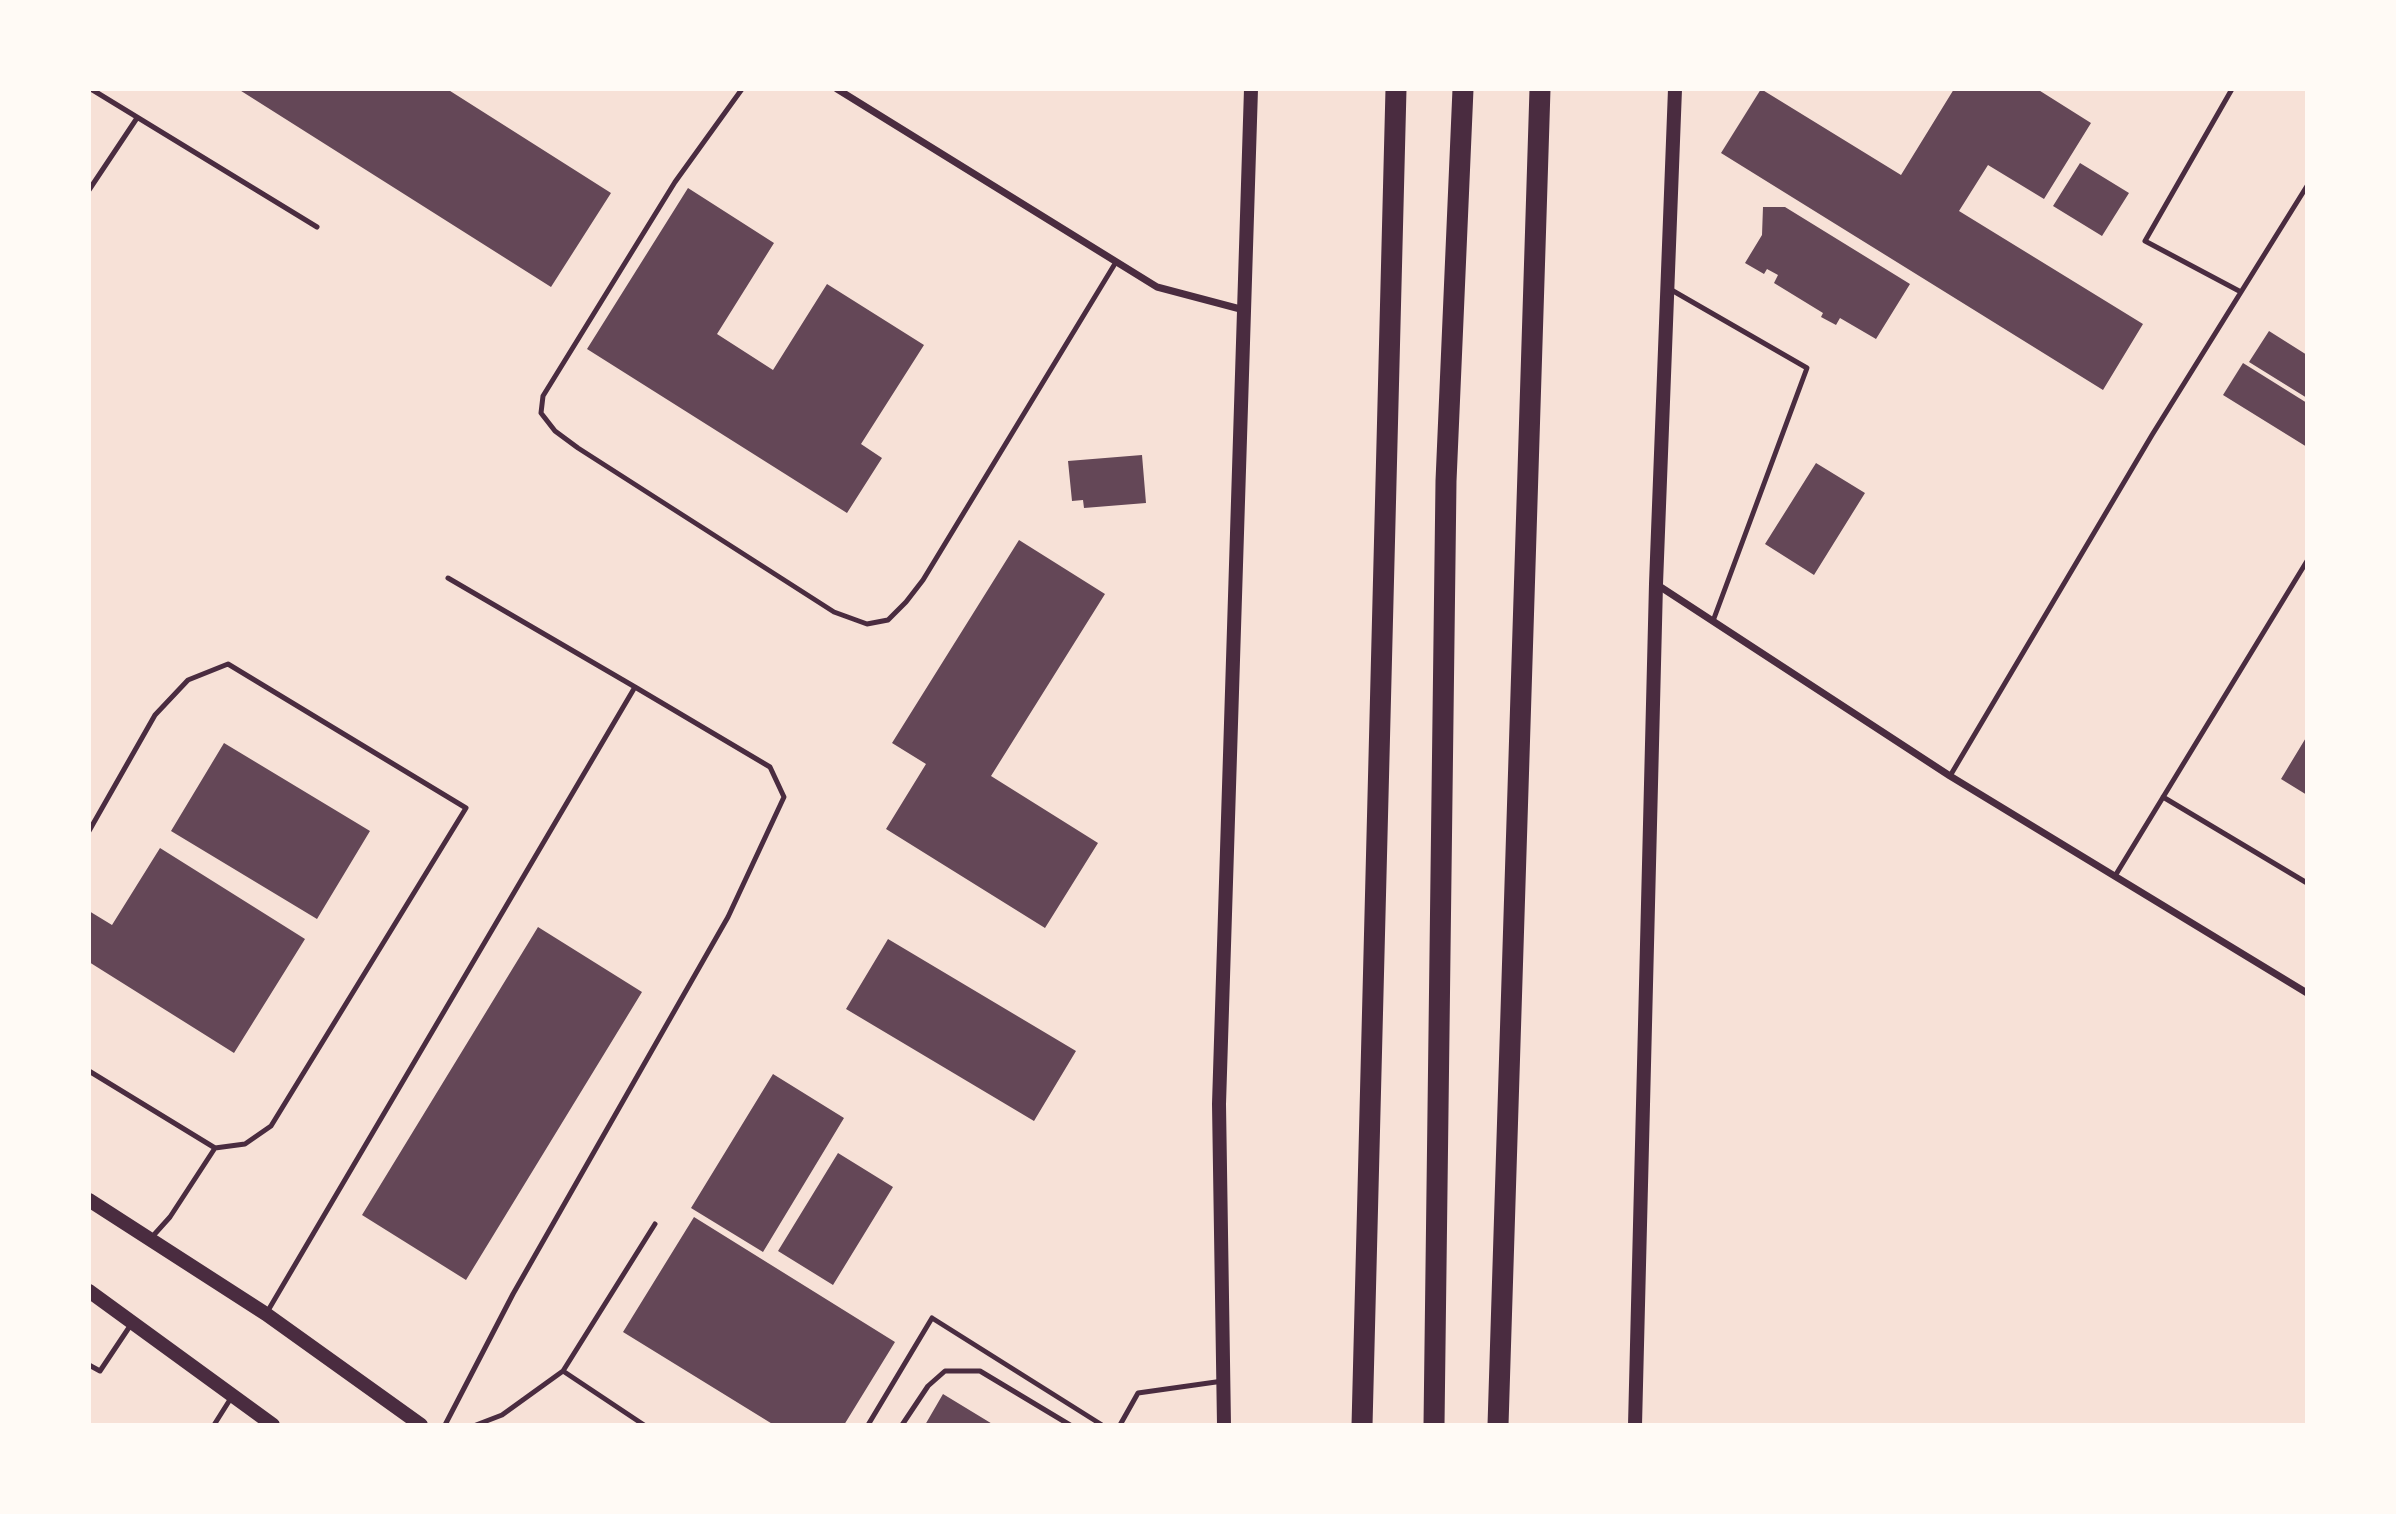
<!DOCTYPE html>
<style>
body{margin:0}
#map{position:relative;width:2396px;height:1514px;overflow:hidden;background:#f7e1d7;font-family:Arial,sans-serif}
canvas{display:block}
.frame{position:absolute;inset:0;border:91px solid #fffaf5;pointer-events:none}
</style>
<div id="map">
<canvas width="2396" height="1514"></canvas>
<div class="frame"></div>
</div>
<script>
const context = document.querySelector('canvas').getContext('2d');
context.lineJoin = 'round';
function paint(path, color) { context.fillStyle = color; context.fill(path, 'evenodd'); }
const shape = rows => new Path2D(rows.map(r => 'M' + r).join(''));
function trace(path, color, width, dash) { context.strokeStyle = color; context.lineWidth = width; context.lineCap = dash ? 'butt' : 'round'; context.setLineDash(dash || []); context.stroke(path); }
const building = shape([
 [238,89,447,89,611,193,551,287],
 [1761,89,1901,175,1954,89,2037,89,2091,123,2044,199,1988,165,1959,211,2143,324,2103,390,1721,153],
 [2080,163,2129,193,2102,236,2053,206],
 [688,188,774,243,717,334,773,370,827,284,924,345,861,444,882,458,847,513,587,349],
 [1763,207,1785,207,1910,284,1876,339,1840,318,1836,325,1821,317,1823,313,1774,283,1778,275,1767,269,1764,274,1745,263,1762,235],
 [2269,331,2307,355,2307,398,2249,362],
 [2243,363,2307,403,2307,447,2223,395],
 [1142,455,1146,503,1084,508,1083,500,1072,501,1068,461],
 [1816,463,1865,493,1814,575,1765,544],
 [1019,540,1105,594,991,776,1098,843,1045,928,886,829,926,764,892,743],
 [2307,736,2307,795,2281,779],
 [224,743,370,831,317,919,171,831],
 [160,848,305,939,234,1053,89,962,89,911,112,925],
 [538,927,642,992,466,1280,362,1215],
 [888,939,1076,1051,1034,1121,846,1009],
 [773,1074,844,1118,763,1252,691,1208],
 [838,1153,893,1187,833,1285,778,1251],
 [694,1217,895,1342,844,1425,774,1425,623,1332],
 [943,1394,994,1425,925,1425]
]);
const service = shape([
 [91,89,317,227],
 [742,89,675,182,543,396,541,413,555,431,578,448,834,612,867,624,888,620,906,602,923,580,1116,262],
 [2232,89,2145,241,2241,292],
 [89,190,137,118],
 [1668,288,1807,368,1713,621],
 [448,578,635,687],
 [1950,776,2152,435,2307,186],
 [2163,797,2307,883],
 [89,831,155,715,188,680,228,664,466,808,271,1126,245,1144,215,1148],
 [2115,876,2307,561],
 [89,1071,215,1148,170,1217,152,1237],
 [266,1314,635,687,770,767,784,797,728,917,513,1294,445,1425],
 [89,1365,100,1371,132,1323],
 [563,1371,644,1425],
 [214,1425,231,1398],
 [476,1425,502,1415,563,1371,655,1224],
 [868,1425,932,1318,1102,1425],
 [902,1425,928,1386,945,1371,980,1371,1070,1425],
 [1120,1425,1138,1393,1223,1381]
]);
const minor = shape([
 [837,89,1157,287,1244,310],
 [1656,584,1950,776,2307,993]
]);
const secondary = shape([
 [89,1200,266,1314,421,1425],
 [89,1291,273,1425],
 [1224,1425,1219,1104,1251,89],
 [1635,1425,1656,584,1675,89]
]);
const motorway = shape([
 [1362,1425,1396,89],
 [1434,1425,1446,481,1463,89],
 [1498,1425,1540,89]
]);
paint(building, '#644757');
trace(service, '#4a2c40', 5);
trace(minor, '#4a2c40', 7);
trace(secondary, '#4a2c40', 14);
trace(motorway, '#4a2c40', 21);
</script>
